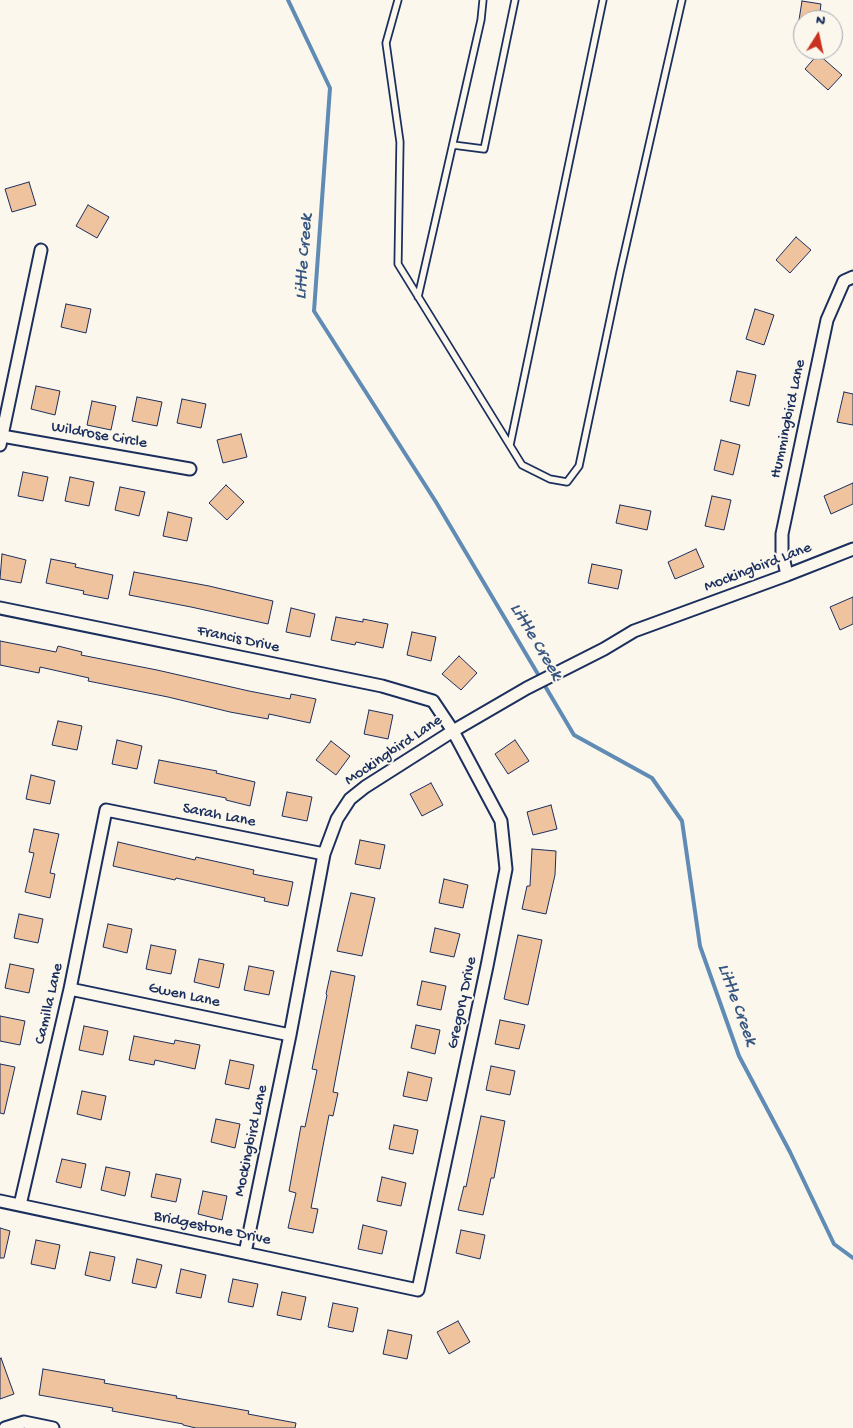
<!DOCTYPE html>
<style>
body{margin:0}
#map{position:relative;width:853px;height:1428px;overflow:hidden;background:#fbf7ec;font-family:"Gochi Hand",sans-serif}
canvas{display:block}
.north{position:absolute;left:793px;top:10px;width:50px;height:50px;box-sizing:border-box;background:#fbf7ec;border:1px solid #a1a7b3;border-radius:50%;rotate:10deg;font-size:14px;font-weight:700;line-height:20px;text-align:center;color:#1b2f5e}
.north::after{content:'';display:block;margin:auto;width:18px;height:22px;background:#c8321e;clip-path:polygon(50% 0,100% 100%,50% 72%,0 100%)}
</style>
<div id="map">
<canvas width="853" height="1428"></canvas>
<div class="north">N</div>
</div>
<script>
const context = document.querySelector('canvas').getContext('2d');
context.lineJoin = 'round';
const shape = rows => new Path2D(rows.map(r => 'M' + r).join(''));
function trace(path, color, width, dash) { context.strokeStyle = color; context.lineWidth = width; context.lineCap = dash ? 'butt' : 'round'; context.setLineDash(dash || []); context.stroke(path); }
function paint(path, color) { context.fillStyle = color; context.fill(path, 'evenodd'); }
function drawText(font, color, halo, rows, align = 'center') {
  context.font = font + ' "Gochi Hand",sans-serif'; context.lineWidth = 4; context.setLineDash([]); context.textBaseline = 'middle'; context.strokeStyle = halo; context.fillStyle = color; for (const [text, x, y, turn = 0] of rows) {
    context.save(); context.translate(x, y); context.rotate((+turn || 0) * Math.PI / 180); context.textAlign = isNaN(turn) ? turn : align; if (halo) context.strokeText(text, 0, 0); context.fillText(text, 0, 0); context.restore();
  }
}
const stream = shape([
 [288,0,330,88,314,311,436,502,574,735,652,778,682,821,700,946,739,1056,790,1152,834,1244,853,1258]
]);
const building = shape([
 [802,1,821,4,819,20,799,20,802,1],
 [818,54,842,75,828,90,805,69,818,54],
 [29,182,36,205,12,212,5,189,29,182],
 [88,205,109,217,97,238,76,226,88,205],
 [796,237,811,250,790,273,776,260,796,237],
 [66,304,91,309,86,333,61,327,66,304],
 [755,309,774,315,764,345,746,339,755,309],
 [737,371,756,375,749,406,730,401,737,371],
 [36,386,60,391,55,415,31,409,36,386],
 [844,392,853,394,853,425,837,422,844,392],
 [137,397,162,402,157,426,132,421,137,397],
 [182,399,206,404,201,428,177,423,182,399],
 [92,401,116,406,111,430,87,425,92,401],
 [241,434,247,457,223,463,217,440,241,434],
 [721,440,740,445,733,475,714,470,721,440],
 [23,472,48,477,43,501,18,496,23,472],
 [70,477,94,482,89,506,65,501,70,477],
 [853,483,853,504,831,514,824,496,853,483],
 [226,485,244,502,227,520,209,503,226,485],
 [120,487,145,492,139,516,115,510,120,487],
 [712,496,731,500,724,530,705,526,712,496],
 [620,505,651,511,647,530,616,523,620,505],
 [168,512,192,518,187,541,163,536,168,512],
 [696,549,704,567,675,579,668,562,696,549],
 [2,554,26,560,21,583,0,579,2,554],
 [51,559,76,564,75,567,113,575,108,599,83,594,84,591,46,583,51,559],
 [592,564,622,570,618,589,588,583,592,564],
 [134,572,209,586,273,601,268,624,191,607,129,595,134,572],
 [853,597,853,624,840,630,830,607,853,597],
 [291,608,315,614,310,637,286,632,291,608],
 [336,617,363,622,363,619,388,624,383,648,356,642,355,645,331,640,336,617],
 [412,632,436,637,431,661,407,655,412,632],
 [0,641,56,652,58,646,82,652,81,655,157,670,249,691,290,699,291,694,316,699,310,723,269,714,268,719,230,712,168,697,88,681,89,678,40,667,39,673,0,665,0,641],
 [459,656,477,673,461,690,442,674,459,656],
 [369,710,393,715,388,739,364,734,369,710],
 [58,721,82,726,77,750,52,745,58,721],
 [117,740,142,746,137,769,112,764,117,740],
 [515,740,529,761,508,774,495,754,515,740],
 [331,741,350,756,336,775,316,760,331,741],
 [159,760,217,771,216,773,255,782,250,806,226,800,226,798,154,783,159,760],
 [31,775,55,781,50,804,26,799,31,775],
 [431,783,443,805,422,816,410,794,431,783],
 [287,792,312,797,307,821,282,816,287,792],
 [551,805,557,829,533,835,527,812,551,805],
 [34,829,59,834,50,873,55,874,50,898,25,892,34,853,29,852,34,829],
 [360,840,385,845,380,869,355,864,360,840],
 [118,842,195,860,196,857,254,870,253,874,293,882,288,906,264,901,265,898,176,878,175,880,113,866,118,842],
 [532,849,556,851,555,875,546,914,522,909,527,886,530,886,532,849],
 [444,879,468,885,463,908,439,903,444,879],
 [351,893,375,898,362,956,337,951,351,893],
 [19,914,43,919,38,943,14,938,19,914],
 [108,924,132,929,127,953,103,947,108,924],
 [435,928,460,934,454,957,430,952,435,928],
 [518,935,542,940,528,1005,504,999,518,935],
 [151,945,176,950,171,974,146,969,151,945],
 [199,959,224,964,219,988,194,982,199,959],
 [10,964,34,969,29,993,5,988,10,964],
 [249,966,274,971,269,995,244,990,249,966],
 [331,971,355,976,333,1092,338,1093,333,1116,329,1115,311,1208,318,1209,313,1233,288,1228,296,1193,289,1191,301,1126,305,1127,317,1070,312,1069,327,995,326,994,331,971],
 [422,981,446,986,441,1010,417,1005,422,981],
 [0,1016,25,1021,20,1045,0,1041,0,1016],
 [500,1020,525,1025,519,1049,495,1044,500,1020],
 [416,1025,440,1030,435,1054,411,1048,416,1025],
 [84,1026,108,1031,103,1055,79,1050,84,1026],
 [134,1036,174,1044,175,1040,200,1045,195,1069,155,1060,154,1065,129,1060,134,1036],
 [230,1060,254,1065,249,1089,225,1084,230,1060],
 [0,1064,15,1067,4,1114,0,1113,0,1064],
 [491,1066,515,1071,510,1095,486,1090,491,1066],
 [408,1072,432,1078,427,1101,403,1096,408,1072],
 [82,1091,106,1096,101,1120,77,1114,82,1091],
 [481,1116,505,1121,494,1178,491,1178,483,1215,458,1210,464,1186,466,1187,481,1116],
 [216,1119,240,1124,235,1148,211,1142,216,1119],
 [394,1125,418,1130,413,1154,389,1149,394,1125],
 [62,1159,86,1164,81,1188,56,1182,62,1159],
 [106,1167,130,1172,125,1196,101,1190,106,1167],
 [156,1174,181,1179,176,1202,151,1197,156,1174],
 [382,1177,406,1183,401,1206,377,1201,382,1177],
 [203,1191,227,1196,222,1220,198,1214,203,1191],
 [363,1225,387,1231,382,1254,358,1249,363,1225],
 [0,1228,10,1231,4,1258,0,1258,0,1228],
 [461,1230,485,1235,480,1259,456,1253,461,1230],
 [36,1240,60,1245,55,1269,31,1264,36,1240],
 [90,1252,115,1257,110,1281,85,1275,90,1252],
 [137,1259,162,1265,156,1288,132,1283,137,1259],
 [181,1269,206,1275,201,1298,176,1293,181,1269],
 [233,1279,258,1284,253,1307,228,1302,233,1279],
 [282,1292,306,1297,301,1320,277,1315,282,1292],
 [333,1303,358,1308,353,1332,328,1327,333,1303],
 [458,1321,470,1342,449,1354,437,1332,458,1321],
 [388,1330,412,1335,407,1359,383,1354,388,1330],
 [1,1358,14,1394,0,1399,0,1359,1,1358],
 [43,1369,105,1380,104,1383,177,1396,176,1398,249,1411,248,1414,296,1423,295,1428,196,1428,183,1425,183,1424,112,1411,113,1408,39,1395,43,1369]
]);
const service = shape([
 [398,0,386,43,400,142,398,264,522,465,550,479,567,482,579,466,620,272,682,0],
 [453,145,484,149,515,0],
 [418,297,481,20,483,0],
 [510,445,603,0]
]);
const minor = shape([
 [2,436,190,469],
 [0,445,41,250],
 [787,575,782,552,782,534,827,320,844,281,853,277],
 [0,608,382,686,433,701,453,731,501,821,506,869,487,966,418,1290,0,1201],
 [70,989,290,1035],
 [20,1205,70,989,106,810,324,854],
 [245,1253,290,1035,324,854,337,819,350,799,365,787,453,731,527,688,604,649,634,631,787,575,853,549],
 [5,1428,24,1422,53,1428]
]);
const streetNames = [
 ["Hummingbird Lane",789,419,-78],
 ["Wildrose Circle",99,436,10],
 ["Mockingbird Lane",758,568,-21],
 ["Francis Drive",238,640,12],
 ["Mockingbird Lane",394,751,-34],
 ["Sarah Lane",219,816,11],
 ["Gwen Lane",184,996,12],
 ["Gregory Drive",463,1003,-78],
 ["Camilla Lane",50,1004,-77],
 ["Mockingbird Lane",252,1141,-78],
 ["Bridgestone Drive",212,1229,12]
];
const waterNames = [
 ["Little Creek",305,257,-86],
 ["Little Creek",535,642,59],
 ["Little Creek",736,1005,70]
];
trace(stream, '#5f8bb4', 4);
paint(building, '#efc39e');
trace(building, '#1b2f5e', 1);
trace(service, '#1b2f5e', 9);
trace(minor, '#1b2f5e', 15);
trace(service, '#fbf7ec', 5.5);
trace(minor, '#fbf7ec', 11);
drawText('16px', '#1b2f5e', '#fbf7ec', streetNames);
drawText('italic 18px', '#375682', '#fbf7ec', waterNames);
</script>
